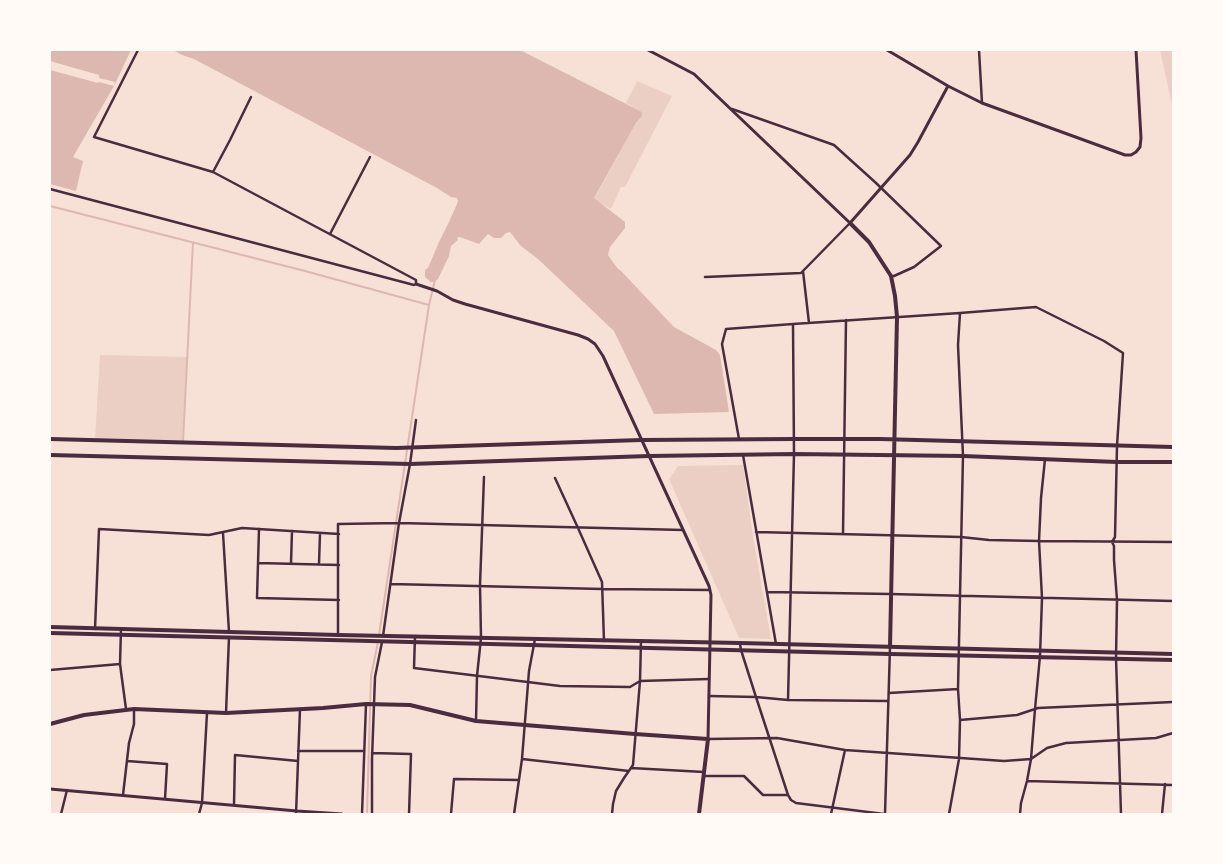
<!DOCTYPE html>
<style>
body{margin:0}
#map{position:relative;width:1223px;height:864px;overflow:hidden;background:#f7e1d7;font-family:Figtree,sans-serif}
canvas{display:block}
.frame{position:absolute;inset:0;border:51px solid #fffaf5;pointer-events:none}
</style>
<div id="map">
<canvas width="1223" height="864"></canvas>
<div class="frame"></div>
</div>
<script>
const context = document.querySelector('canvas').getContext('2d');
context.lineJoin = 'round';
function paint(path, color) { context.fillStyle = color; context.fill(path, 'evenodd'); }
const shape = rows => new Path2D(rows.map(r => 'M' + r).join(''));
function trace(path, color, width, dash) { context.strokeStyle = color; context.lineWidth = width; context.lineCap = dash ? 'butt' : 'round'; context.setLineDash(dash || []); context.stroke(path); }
const green = shape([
 [1160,50,1173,50,1173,110,1169,91],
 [637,81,672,96,625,187,621,187,611,209,594,199,636,123,642,116,642,112,626,103],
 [100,355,187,357,183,442,95,440],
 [743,465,753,536,771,639,739,638,669,479,678,466]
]);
const water = shape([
 [50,50,131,50,114,86,73,157,83,161,76,191,50,184],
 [173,50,520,50,642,112,642,116,636,123,594,198,625,222,625,228,610,247,608,255,618,269,620,270,621,271,674,327,716,350,720,355,729,412,654,414,614,331,538,259,521,246,510,232,506,233,501,238,494,238,488,234,479,244,460,237,457,238,458,240,451,246,449,256,438,279,434,282,430,282,429,280,425,277,425,270,428,268,439,242,449,222,457,204,458,201,457,198,451,197,437,188,194,59,182,55]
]);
const pier = shape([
 [50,61,99,75,99,78,115,82,114,86,99,82,98,83,50,70]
]);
const stream = shape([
 [50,206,305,271,429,305,379,635],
 [429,305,435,280],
 [183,442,193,242],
 [367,814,371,676,378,642]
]);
const minor = shape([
 [138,50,94,137,213,172,416,280,416,284],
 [979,50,982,103],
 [732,109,834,145,876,183,941,246,914,267,894,276,891,276],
 [213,172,230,140,251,97],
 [50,189,414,285,416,284],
 [330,234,370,157],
 [803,271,809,323],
 [705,277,801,273,850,223],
 [739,439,722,344,726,329,793,324,960,313,1036,307,1104,341,1123,353,1117,446,1115,537,1112,542,1114,546,1114,560,1117,600,1116,658,1121,814],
 [743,455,776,644],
 [555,478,578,528,602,582,604,641],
 [259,529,257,598,339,600],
 [756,532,961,537,989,540,1039,541,1173,542],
 [223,533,229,632],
 [843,534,846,320],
 [258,563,339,565],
 [291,563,292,531],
 [319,564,320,533],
 [391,584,602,589,710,590],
 [767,592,890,594,1173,601],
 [95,629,99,529,209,535,242,528,339,534],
 [121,629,120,664,126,709],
 [338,635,338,524,399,523,683,530],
 [383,636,399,523,410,464,416,420],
 [415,636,414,668,560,686,630,687,640,681,709,679],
 [740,644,741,650,756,697,788,795,791,800,796,803,884,814],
 [50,670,120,664],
 [889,693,958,689],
 [709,696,756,697,788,700,888,701],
 [788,700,794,454,793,324],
 [226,713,229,637],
 [960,720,1017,715,1038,708,1173,702],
 [476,721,477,676,481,638,480,585,484,477],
 [708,739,777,738,845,750,1004,761,1031,759,1047,748,1066,743,1156,738,1173,733],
 [298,751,364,751],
 [372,753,411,754,409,814],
 [522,759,629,771],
 [127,761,167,764,165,799],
 [631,768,704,772],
 [703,776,744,776,763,795,788,795],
 [1027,781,1173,785],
 [123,795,129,743,134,724,134,709],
 [234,805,235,755,298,761],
 [61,814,67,790],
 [199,814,202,803,207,713],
 [296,814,300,709],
 [362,814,366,704],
 [372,814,372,759,375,677,382,642],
 [451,814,454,779,519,780],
 [514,814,522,759,529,671,535,639],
 [612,814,613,804,616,791,624,778,633,765,640,681,641,641],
 [831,814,845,750],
 [885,814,890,647],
 [949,814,959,759,960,720,958,689,963,456,958,345,960,313],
 [1020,814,1021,803,1027,781,1031,759,1035,709,1040,656,1042,598,1039,541,1041,498,1045,459],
 [1162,814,1165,784]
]);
const tertiary = shape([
 [648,50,694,74,850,223,910,155,918,142,948,86],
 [887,50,948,86,982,103,1125,155,1131,155,1136,152,1140,147,1141,138,1136,50],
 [416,284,437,291,453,300,465,304,578,335,588,339,595,344,603,356,709,586,711,595,710,643],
 [50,789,297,811,342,814]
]);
const secondary = shape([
 [708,739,710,643]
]);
const primary = shape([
 [850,223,869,242,891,276,895,296,897,317,890,647],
 [50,439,396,448,641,440,794,439,880,439,1173,447],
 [50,455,410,464,649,456,794,454,963,456,1117,462,1173,462],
 [50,724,84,715,134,709,226,713,323,708,366,704,410,705,476,721,635,734,708,739,699,814]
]);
const trunk = shape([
 [50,627,338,635,740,643,1173,654],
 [50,633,890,654,1173,660]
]);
paint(green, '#ebcfc5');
paint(water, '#dcb8b0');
paint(pier, '#f7e1d7');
trace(stream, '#dcb8b0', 2);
trace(minor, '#4a2c40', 2.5);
trace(tertiary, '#4a2c40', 3);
trace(secondary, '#4a2c40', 3);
trace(primary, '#4a2c40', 4);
trace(trunk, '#4a2c40', 4);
</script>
